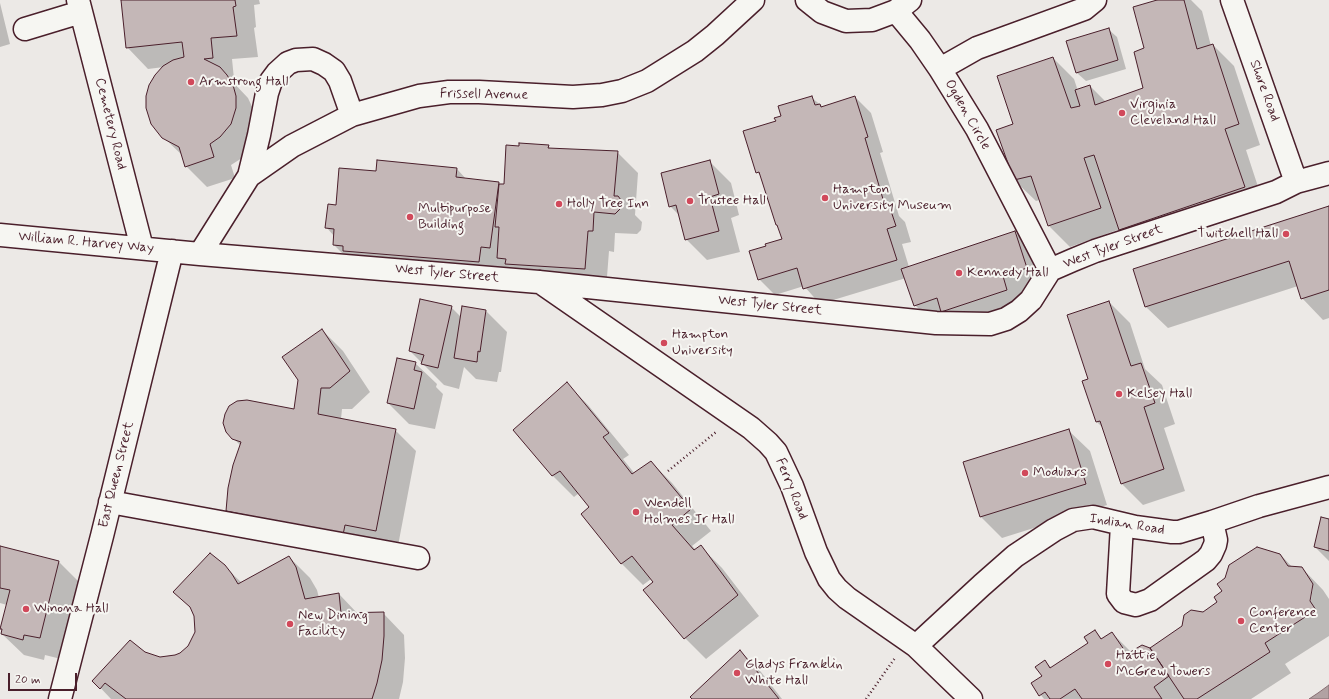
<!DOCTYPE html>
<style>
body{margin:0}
#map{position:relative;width:1329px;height:699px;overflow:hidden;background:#ece9e6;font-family:Mynerve,sans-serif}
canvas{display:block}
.scale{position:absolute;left:8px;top:673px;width:69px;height:18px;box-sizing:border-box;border:2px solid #4a1f2b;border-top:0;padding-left:5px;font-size:12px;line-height:14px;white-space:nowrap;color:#4a1f2b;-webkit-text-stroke:3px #f6f6f2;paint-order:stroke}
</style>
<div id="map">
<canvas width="1329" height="699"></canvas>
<div class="scale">20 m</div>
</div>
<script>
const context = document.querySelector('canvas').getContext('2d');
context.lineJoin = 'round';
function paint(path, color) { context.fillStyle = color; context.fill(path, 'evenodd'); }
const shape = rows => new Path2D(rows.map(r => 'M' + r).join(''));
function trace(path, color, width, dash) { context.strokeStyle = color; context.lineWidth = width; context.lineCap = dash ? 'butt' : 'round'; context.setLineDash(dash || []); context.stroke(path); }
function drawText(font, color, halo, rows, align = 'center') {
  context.font = font + ' Mynerve,sans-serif'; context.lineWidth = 4; context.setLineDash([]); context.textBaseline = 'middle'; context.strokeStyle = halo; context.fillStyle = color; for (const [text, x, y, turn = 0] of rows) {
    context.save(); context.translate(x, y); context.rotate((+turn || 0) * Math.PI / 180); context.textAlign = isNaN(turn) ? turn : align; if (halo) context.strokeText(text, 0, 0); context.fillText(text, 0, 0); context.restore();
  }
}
const water = shape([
 [1329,685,1329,699,1309,699,1318,693,1329,685]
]);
const shadow = shape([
 [122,0,259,0,260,4,254,5,256,27,254,28,258,57,232,59,234,79,230,79,248,98,255,113,249,150,242,158,231,165,235,178,207,187,186,166,184,157,159,133,164,67,148,69,127,47],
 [1158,0,1191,0,1202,11,1211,46,1213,45,1234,66,1260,145,1246,150,1265,208,1141,250,1120,229,1070,247,1049,226,1040,200,1036,201,1014,180,1015,125,1053,58,1074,79,1078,91,1090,86,1106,102,1144,89,1145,49],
 [0,3,10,44,0,47],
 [1108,29,1117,37,1126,69,1086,81,1077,73],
 [811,97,823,107,855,97,871,113,883,152,880,153,899,216,905,222,911,242,902,244,909,267,1015,232,1036,253,1048,290,1028,311,936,326,915,305,906,278,820,304,804,286,775,295,759,279,783,239,762,177,757,172,777,121],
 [548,146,551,149,617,152,638,173,635,215,642,222,641,230,637,234,615,233,614,252,609,251,606,290,519,279,509,268,502,268,500,283,355,266,334,245,334,236,327,228,337,206,377,172,457,169,467,180,498,183,500,185,505,186],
 [710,162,731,183,739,215,731,218,740,252,707,260,686,239,680,216,670,206],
 [1329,207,1329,318,1323,320,1302,298,1298,286,1168,328,1146,307,1134,270],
 [1109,302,1130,323,1145,369,1162,385,1175,424,1164,428,1185,491,1143,505,1122,484,1103,428,1097,422,1089,379],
 [451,307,461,317,486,311,507,332,501,372,499,372,497,382,476,379,464,367,459,389,444,385,410,351],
 [322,330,343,351,370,392,352,409,342,409,341,419,395,430,416,451,397,551,249,532,228,511,241,446,233,438,294,410],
 [415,363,437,384,436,387,443,394,435,429,409,424,388,403],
 [567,384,588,405,629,455,623,459,635,474,651,462,672,483,711,531,692,546,696,550,701,547,722,568,759,616,706,659,685,638,651,579,643,585,622,564,582,514,591,507,579,493,574,497,553,476,514,430],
 [1068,430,1090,451,1107,505,1002,538,981,517,964,463],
 [1329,520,1329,561,1315,547],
 [0,547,59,562,80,583,61,659,45,655,44,660,24,655,2,634,7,605,0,603],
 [1280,554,1293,568,1302,568,1323,590,1329,599,1329,636,1285,664,1291,673,1251,699,1044,699,1032,684,1043,677,1045,662,1052,668,1090,643,1095,631,1102,639,1112,633,1132,653,1150,649,1203,613],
 [1311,587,1313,587,1310,606,1308,606],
 [289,557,310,578,317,590,319,598,339,594,358,614,383,613,404,635,405,658,403,682,399,699,111,699,94,681,145,652,154,657,165,658,181,654,189,646,195,637,196,626,195,616,192,609,175,592,224,566,242,583],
 [740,651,761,672,782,699,693,699]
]);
const building = shape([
 [121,0,235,0,236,6,233,7,237,36,211,38,213,58,204,59,220,67,227,75,233,85,236,96,236,108,231,124,220,137,210,144,214,157,185,167,179,147,162,138,151,124,146,108,146,96,149,85,155,75,163,66,173,60,184,57,182,42,126,48,121,0],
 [1157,0,1184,0,1197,49,1213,44,1239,124,1225,129,1245,187,1119,230,1094,155,1084,158,1101,208,1048,226,1031,176,1014,180,996,130,1013,124,997,76,1053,57,1071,108,1080,106,1075,90,1090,85,1095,105,1143,88,1134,52,1144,48,1133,7,1157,0],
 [1109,28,1118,60,1076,73,1066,41,1109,28],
 [812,96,815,105,820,104,821,107,855,96,868,137,865,138,885,206,889,205,896,226,887,229,897,260,803,289,797,268,758,280,749,251,766,246,765,244,782,239,777,225,776,225,759,172,756,173,743,131,776,121,774,118,781,116,778,106,812,96],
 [519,143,549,145,548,148,618,151,614,196,618,196,621,200,620,209,615,214,594,212,593,231,588,231,585,269,505,264,506,259,497,258,499,227,495,227,499,184,504,184,506,145,519,146,519,143],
 [377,160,457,168,456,177,499,182,490,248,481,247,479,262,343,251,343,246,333,245,334,229,325,228,328,204,336,205,339,168,376,171,377,160],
 [710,160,719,194,710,197,719,231,685,240,676,205,669,207,661,173,710,160],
 [1329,206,1329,290,1301,299,1289,261,1145,307,1133,269,1329,206],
 [1015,231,1027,268,1003,276,1007,290,941,312,937,298,914,306,901,269,1015,231],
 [420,299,452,306,438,368,421,364,424,355,409,351,420,299],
 [1109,301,1131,366,1141,363,1155,403,1144,407,1164,469,1121,484,1100,421,1096,422,1082,381,1088,379,1067,315,1109,301],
 [462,306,486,310,480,352,478,351,477,362,454,358,462,306],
 [322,329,350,371,330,388,321,388,318,414,396,429,376,531,345,525,343,535,226,511,228,488,233,465,241,442,232,439,226,432,223,423,225,414,229,406,237,401,247,400,294,409,298,380,282,357,322,329],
 [397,358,416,362,414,370,422,372,414,409,387,403,397,358],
 [567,382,609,433,603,437,632,474,651,461,691,509,672,525,694,550,701,545,738,595,684,639,643,590,653,582,632,556,621,564,581,514,589,507,560,471,552,476,513,430,567,382],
 [1069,429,1086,484,980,517,963,462,1069,429],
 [1321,517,1329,519,1329,551,1314,547,1321,517],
 [0,546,59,561,40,638,24,635,23,640,1,634,2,629,0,629,10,590,0,588,0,546],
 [1257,547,1280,554,1288,566,1302,567,1313,584,1310,601,1316,610,1265,643,1270,652,1197,699,1184,699,1150,648,1182,626,1184,615,1191,610,1203,612,1217,602,1214,597,1222,591,1217,584,1225,578,1229,565,1257,547],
 [210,553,225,565,232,574,238,584,289,556,296,567,305,599,339,593,341,613,384,612,384,636,382,660,377,683,372,699,126,699,105,683,100,689,92,681,130,640,145,652,160,657,175,655,180,653,188,646,195,632,194,616,190,607,173,592,210,553],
 [1095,630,1101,639,1112,632,1127,654,1142,645,1150,648,1169,676,1154,687,1162,699,1082,699,1075,689,1060,699,1050,699,1045,692,1039,696,1031,683,1042,676,1035,667,1045,660,1050,668,1088,643,1084,637,1095,630],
 [740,650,779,699,692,699,690,697,740,650]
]);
const path = shape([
 [668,471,716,432],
 [866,699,895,658]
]);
const minor = shape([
 [78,0,142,248],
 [807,0,822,12,846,21,872,20,896,11,910,0],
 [1232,0,1296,182],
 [896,11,920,40,940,69,977,129,1050,270],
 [25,29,81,12],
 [940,69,977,48,1084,9,1095,0],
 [249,176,259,135,267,93,271,81,277,73,288,63,296,60,313,59,324,64,334,71,340,81,352,115],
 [0,235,200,254,539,282,936,323,990,324,1006,319,1019,311,1031,300,1050,270,1073,260,1095,251,1276,192,1296,182,1329,173],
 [200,254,249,176,292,146,352,115,419,96,449,92,479,92,573,97,602,95,622,91,647,81,695,51,715,35,753,0],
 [540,282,751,428,768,443,776,452,792,486,816,552,829,579,837,589,847,598,916,646,971,699],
 [110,502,418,558],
 [1122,525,1118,594,1124,602,1136,605,1150,600,1206,560,1211,554,1215,545,1216,540,1212,522],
 [916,646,982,585,1015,556,1054,530,1073,520,1093,517,1135,527,1172,532,1179,532,1212,522,1259,506,1329,487],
 [60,699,102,536,172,251]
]);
const markers = [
 [191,82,4,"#d1495b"],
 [1122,113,4,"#d1495b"],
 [825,198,4,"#d1495b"],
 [690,201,4,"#d1495b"],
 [559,204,4,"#d1495b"],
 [410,217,4,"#d1495b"],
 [1286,234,4,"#d1495b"],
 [959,273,4,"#d1495b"],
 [664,343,4,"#d1495b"],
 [1119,394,4,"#d1495b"],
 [1025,473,4,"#d1495b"],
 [636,512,4,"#d1495b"],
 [26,609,4,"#d1495b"],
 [1241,621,4,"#d1495b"],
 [290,624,4,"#d1495b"],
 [1108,664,4,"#d1495b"],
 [737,673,4,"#d1495b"]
];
const poiNames = [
 ["Armstrong Hall",199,82],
 ["Virginia",1130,105],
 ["Cleveland Hall",1130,121],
 ["Hampton",833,190],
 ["University Museum",833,206],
 ["Trustee Hall",698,201],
 ["Holly Tree Inn",567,204],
 ["Multipurpose",418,209],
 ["Building",418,225],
 ["Twitchell Hall",1278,234,"right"],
 ["Kennedy Hall",967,273],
 ["Hampton",672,335],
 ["University",672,351],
 ["Kelsey Hall",1127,394],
 ["Modulars",1033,473],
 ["Wendell",644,504],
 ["Holmes Jr Hall",644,520],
 ["Winona Hall",34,609],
 ["Conference",1249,613],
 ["Center",1249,629],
 ["New Dining",298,616],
 ["Facility",298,632],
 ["Hattie",1116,656],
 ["McGrew Towers",1116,672],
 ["Gladys Franklin",745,665],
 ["White Hall",745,681]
];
const streetNames = [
 ["Shore Road",1264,91,70],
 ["Frissell Avenue",484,95,1],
 ["Ogden Circle",967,115,60],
 ["Cemetery Road",110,124,76],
 ["William R. Harvey Way",86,243,5],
 ["West Tyler Street",1113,247,-20],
 ["West Tyler Street",447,274,5],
 ["West Tyler Street",770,306,6],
 ["East Queen Street",117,475,-76],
 ["Ferry Road",791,489,68],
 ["Indian Road",1127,525,9]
];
paint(water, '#b1a2a3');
trace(water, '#886e73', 1);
paint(shadow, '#0003');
paint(building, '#c4b7b7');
trace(building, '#4a1f2b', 1);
trace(minor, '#4a1f2b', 25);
trace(path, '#4a1f2b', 2.5, [1, 3]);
trace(minor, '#f6f6f2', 22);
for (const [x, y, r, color] of markers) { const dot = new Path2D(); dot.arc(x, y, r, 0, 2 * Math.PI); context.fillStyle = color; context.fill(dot); trace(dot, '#f6f6f2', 1.5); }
drawText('14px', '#4a1f2b', '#f6f6f2', poiNames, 'left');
drawText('14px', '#4a1f2b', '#f6f6f2', streetNames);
</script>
